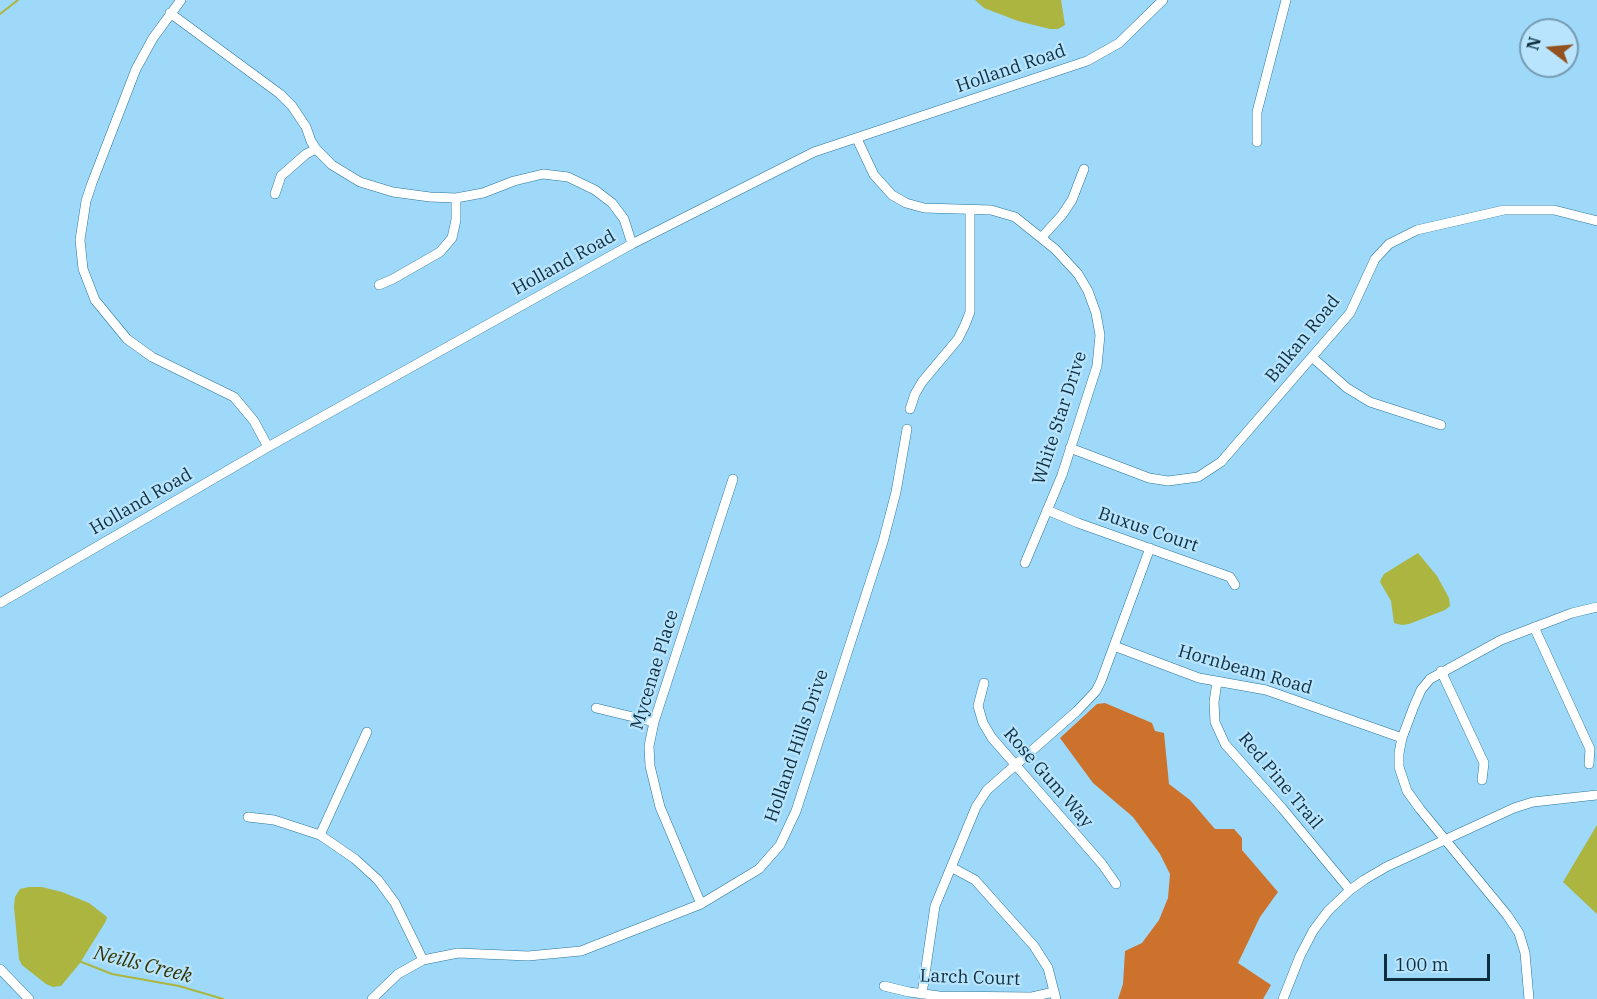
<!DOCTYPE html>
<style>
body{margin:0}
#map{position:relative;width:1597px;height:999px;overflow:hidden;background:#9fd9fa;font-family:"IBM Plex Serif",serif}
canvas{display:block}
.north{position:absolute;left:1519px;top:18px;width:60px;height:60px;box-sizing:border-box;background:#b9e4fd;border:2px solid #759bb1;border-radius:50%;rotate:286deg;font-size:16px;font-weight:700;line-height:24px;text-align:center;color:#0e2e3e}
.north::after{content:'';display:block;margin:auto;width:21px;height:27px;background:#92511e;clip-path:polygon(50% 0,100% 100%,50% 72%,0 100%)}
.scale{position:absolute;left:1384px;top:954px;width:106px;height:27px;box-sizing:border-box;border:3px solid #0e2e3e;border-top:0;padding-left:8px;font-size:18px;line-height:21px;white-space:nowrap;color:#0e2e3e;-webkit-text-stroke:4px #b9e4fd;paint-order:stroke}
</style>
<div id="map">
<canvas width="1597" height="999"></canvas>
<div class="north">N</div>
<div class="scale">100 m</div>
</div>
<script>
const context = document.querySelector('canvas').getContext('2d');
context.lineJoin = 'round';
function paint(path, color) { context.fillStyle = color; context.fill(path, 'evenodd'); }
const shape = rows => new Path2D(rows.map(r => 'M' + r).join(''));
function trace(path, color, width, dash) { context.strokeStyle = color; context.lineWidth = width; context.lineCap = dash ? 'butt' : 'round'; context.setLineDash(dash || []); context.stroke(path); }
function drawText(font, color, halo, rows, align = 'center') {
  context.font = font + ' "IBM Plex Serif",serif'; context.lineWidth = 4.5; context.setLineDash([]); context.textBaseline = 'middle'; context.strokeStyle = halo; context.fillStyle = color; for (const [text, x, y, turn = 0] of rows) {
    context.save(); context.translate(x, y); context.rotate((+turn || 0) * Math.PI / 180); context.textAlign = isNaN(turn) ? turn : align; if (halo) context.strokeText(text, 0, 0); context.fillText(text, 0, 0); context.restore();
  }
}
const forest = shape([
 [1105,703,1152,723,1155,731,1164,733,1169,784,1190,800,1215,829,1234,829,1242,838,1242,850,1278,892,1260,917,1238,963,1271,985,1263,999,1118,999,1123,984,1125,951,1142,943,1159,920,1168,898,1170,874,1160,854,1133,817,1093,783,1060,738,1097,704]
]);
const water = shape([
 [975,0,1061,0,1065,25,1058,29,1050,29,1018,21,984,8],
 [1418,553,1437,576,1449,598,1450,606,1445,610,1409,624,1402,625,1394,623,1391,601,1380,582,1381,579,1384,574],
 [1597,825,1597,914,1563,882],
 [29,887,42,887,62,892,89,903,107,917,106,921,80,963,61,986,53,987,46,984,22,965,19,959,14,907,15,897,20,889]
]);
const stream = shape([
 [0,14,18,0],
 [79,961,112,974,179,986,223,999]
]);
const minor = shape([
 [181,0,153,38,136,69,92,183,86,201,80,240,83,269,95,300,127,339,152,357,234,397,254,421,268,447],
 [170,13,280,94,292,106,306,127,311,141,316,149,332,165,360,182,393,192,430,197,456,198,483,193,514,181,543,174,568,177,595,190,612,203,624,219,632,244],
 [857,139,874,175,892,195,906,203,924,208,991,210,1015,217,1055,249,1078,274,1088,291,1096,313,1100,335,1097,366,1062,475,1025,563],
 [1257,142,1257,112,1286,0],
 [275,194,281,176,306,154,316,149],
 [1042,237,1062,215,1072,200,1084,169],
 [379,285,393,279,440,252,452,238,456,220,456,198],
 [1313,358,1347,388,1370,402,1441,425],
 [910,409,915,394,922,382,958,339,965,325,970,312,970,210],
 [1070,448,1149,478,1168,481,1198,477,1221,462,1350,313,1375,259,1389,244,1417,230,1504,210,1554,210,1597,221],
 [1047,510,1078,523,1230,577,1235,585],
 [0,603,268,447,632,244,814,152,1087,61,1119,43,1163,0],
 [1534,627,1590,749,1589,764],
 [1114,646,1199,678,1266,690,1402,738],
 [1441,671,1484,763,1482,780],
 [1217,682,1214,702,1215,722,1225,744,1282,808,1350,890],
 [984,683,978,706,983,723,992,738,1102,864,1116,884],
 [596,708,654,722],
 [248,817,274,820,320,835,355,859,378,880,395,903,423,960],
 [320,835,367,732],
 [951,867,975,880,1034,946,1048,968,1056,999],
 [701,904,660,807,650,766,649,746,654,722,733,479],
 [0,969,29,999],
 [884,986,909,992,939,996,1032,997,1054,992],
 [922,994,935,906,976,807,987,790,1077,711,1096,691,1101,681,1150,548],
 [372,999,398,974,423,960,458,953,528,956,581,951,701,904,759,869,780,845,796,811,883,542,896,492,907,429],
 [1283,999,1300,956,1313,931,1328,911,1350,890,1364,880,1386,867,1514,808,1533,802,1597,795],
 [1529,999,1525,953,1519,933,1507,915,1420,809,1407,791,1399,767,1399,753,1402,738,1414,706,1421,690,1430,679,1501,640,1572,613,1597,607]
]);
const streetNames = [
 ["Holland Road",1011,69,-19],
 ["Holland Road",564,263,-29],
 ["Balkan Road",1303,339,-51],
 ["White Star Drive",1060,418,-72],
 ["Holland Road",141,502,-30],
 ["Buxus Court",1148,530,19],
 ["Mycenae Place",655,670,-73],
 ["Hornbeam Road",1245,670,16],
 ["Holland Hills Drive",797,746,-71],
 ["Rose Gum Way",1048,778,49],
 ["Red Pine Trail",1280,781,50],
 ["Larch Court",970,978,2]
];
const waterNames = [
 ["Neills Creek",143,965,14]
];
paint(forest, '#cd722c');
paint(water, '#abb53f');
trace(stream, '#abb53f', 2);
trace(minor, '#28759a', 10);
trace(minor, '#fff', 9);
drawText('18px', '#0e2e3e', '#b9e4fd', streetNames);
drawText('italic 20px', '#333604', '#b9e4fd', waterNames);
</script>
